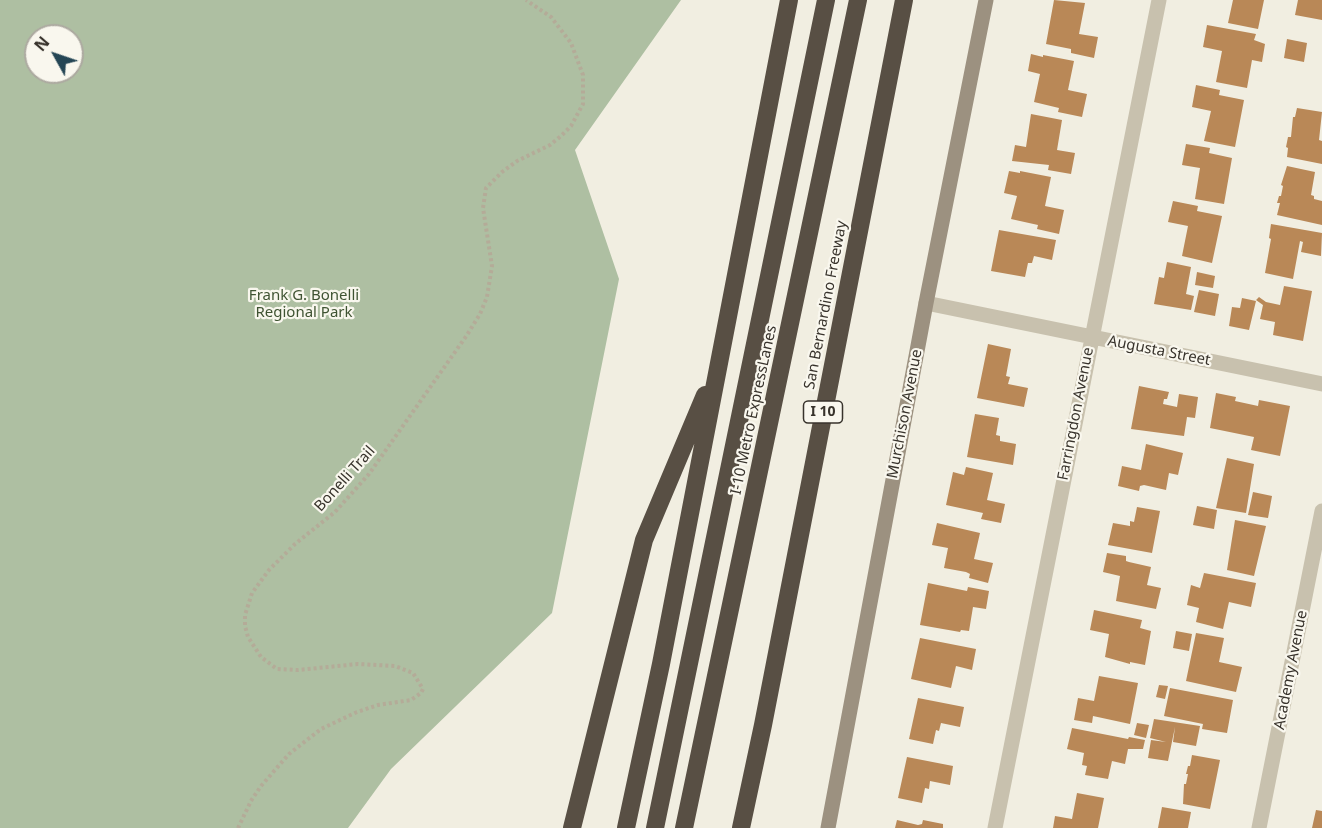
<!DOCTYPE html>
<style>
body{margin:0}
#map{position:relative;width:1322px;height:828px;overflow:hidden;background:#f1eee1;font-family:"Noto Sans",sans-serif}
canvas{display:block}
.north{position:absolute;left:24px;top:24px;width:60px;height:60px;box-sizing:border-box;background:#f9f7ee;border:2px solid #aca9a0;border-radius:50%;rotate:310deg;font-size:16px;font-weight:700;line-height:24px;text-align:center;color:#38332c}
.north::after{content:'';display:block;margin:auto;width:21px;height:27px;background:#254655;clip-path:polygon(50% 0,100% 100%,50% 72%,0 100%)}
</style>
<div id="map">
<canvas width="1322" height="828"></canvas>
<div class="north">N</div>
</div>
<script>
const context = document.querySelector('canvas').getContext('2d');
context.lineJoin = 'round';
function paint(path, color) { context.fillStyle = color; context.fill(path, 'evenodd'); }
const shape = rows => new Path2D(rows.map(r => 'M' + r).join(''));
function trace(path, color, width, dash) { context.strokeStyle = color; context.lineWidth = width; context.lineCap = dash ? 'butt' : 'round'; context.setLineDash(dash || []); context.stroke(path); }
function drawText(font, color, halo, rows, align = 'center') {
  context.font = font + ' "Noto Sans",sans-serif'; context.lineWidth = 4.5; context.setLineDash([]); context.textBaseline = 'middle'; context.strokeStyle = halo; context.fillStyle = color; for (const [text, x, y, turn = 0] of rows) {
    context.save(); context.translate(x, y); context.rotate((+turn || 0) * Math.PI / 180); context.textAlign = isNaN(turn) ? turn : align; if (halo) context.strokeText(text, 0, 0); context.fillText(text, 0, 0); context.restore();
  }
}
const green = shape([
 [0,0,681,0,575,150,619,279,552,613,391,769,348,828,0,828],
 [36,36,72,36,72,72,36,72]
]);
const building = shape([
 [1054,0,1085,3,1079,34,1098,37,1094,58,1071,53,1071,49,1046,44],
 [1233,0,1264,0,1258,29,1228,23],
 [1298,0,1322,0,1322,20,1295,15],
 [1207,25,1256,34,1254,40,1265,44,1262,62,1252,60,1247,88,1216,82,1222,51,1203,47],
 [1287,39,1307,43,1304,62,1284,58],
 [1031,54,1043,57,1043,55,1074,61,1068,90,1087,94,1082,117,1058,112,1059,108,1034,102,1040,74,1028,71],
 [1196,85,1220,90,1219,95,1244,100,1235,147,1204,141,1211,111,1192,107],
 [1297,108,1322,112,1319,140,1322,141,1322,164,1287,157,1288,148,1286,147,1288,137,1291,137,1293,117,1295,117],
 [1031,114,1062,120,1057,150,1075,153,1071,174,1048,170,1049,165,1012,161,1015,145,1026,147],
 [1186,144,1210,148,1209,153,1232,158,1224,204,1195,199,1200,168,1182,165],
 [1287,166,1315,172,1311,195,1314,196,1314,199,1322,201,1322,225,1277,215,1280,203,1277,203,1279,196,1281,196,1283,186,1281,185],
 [1009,171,1020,173,1020,171,1051,177,1045,206,1064,210,1059,234,1037,229,1038,225,1011,219,1017,196,1004,193],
 [1173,201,1198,206,1197,211,1222,216,1212,263,1182,256,1188,226,1168,222],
 [1271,224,1322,233,1321,256,1301,252,1303,242,1300,241,1293,279,1265,273,1271,239,1269,238],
 [999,230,1056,240,1052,260,1034,256,1032,263,1028,263,1025,277,991,271],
 [1167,262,1191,267,1186,294,1194,296,1191,310,1154,304,1159,277,1164,278],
 [1197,272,1215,276,1213,288,1195,285],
 [1284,286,1312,291,1303,341,1273,335,1275,322,1260,319,1263,305,1256,300,1259,297,1266,302,1280,305],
 [1199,290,1219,294,1215,316,1194,312],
 [1242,298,1256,301,1249,330,1229,326,1232,307,1240,308],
 [988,344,1011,349,1006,376,1010,377,1008,384,1028,388,1024,407,977,398],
 [1139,386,1169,392,1167,399,1164,399,1163,404,1177,407,1179,394,1198,397,1195,418,1187,417,1184,436,1131,429],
 [1216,393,1236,397,1235,401,1258,406,1259,400,1290,406,1280,456,1251,450,1254,437,1210,428],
 [975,414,999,418,996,435,1000,436,1000,441,1016,444,1013,465,967,457],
 [1146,444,1183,453,1178,475,1169,473,1166,490,1144,485,1140,486,1139,491,1118,486,1122,466,1141,470],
 [1227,458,1254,464,1246,513,1216,508],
 [966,467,993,473,987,500,1005,504,1001,523,981,519,983,513,946,505,953,472,964,475],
 [1253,492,1272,496,1268,518,1248,515],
 [1197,506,1217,510,1214,529,1193,525],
 [1137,507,1160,511,1152,553,1108,545,1113,523,1130,526,1130,521,1134,522],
 [1235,520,1266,526,1254,576,1227,570],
 [937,523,980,533,974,559,993,563,988,583,969,578,970,574,966,572,944,568,948,548,932,545],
 [1107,553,1126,556,1126,561,1129,562,1151,567,1147,585,1161,588,1156,609,1116,601,1120,576,1103,572],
 [1204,573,1256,583,1251,607,1229,602,1223,629,1196,622,1199,608,1187,605,1191,585,1200,588],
 [928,583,967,591,968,587,989,591,986,609,973,607,969,631,961,630,960,632,920,625],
 [1094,610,1142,620,1140,628,1151,631,1145,665,1130,662,1130,664,1105,657,1109,634,1090,630],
 [1176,631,1192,634,1189,651,1173,648],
 [1196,633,1224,638,1219,662,1242,667,1236,692,1186,681],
 [920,638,976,649,972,670,956,666,951,688,911,679],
 [1099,676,1138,683,1130,724,1093,716,1092,723,1074,720,1078,698,1094,701],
 [1159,685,1168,686,1165,699,1156,697],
 [1170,688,1233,700,1227,733,1202,729,1203,724,1164,716],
 [918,698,964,707,960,727,941,723,939,731,936,730,933,744,909,739],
 [1154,719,1200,726,1196,746,1173,742,1175,727,1168,761,1148,758,1151,740,1166,742,1150,738],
 [1137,723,1149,725,1146,738,1134,735],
 [1072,728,1128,739,1129,737,1145,740,1143,749,1128,749,1125,764,1112,761,1108,779,1085,775,1087,766,1082,765,1084,753,1067,749],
 [1192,755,1220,760,1210,809,1183,804,1184,784,1186,784,1188,774,1186,774,1188,766,1190,766],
 [907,757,953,766,950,785,930,781,929,789,925,788,922,803,898,798],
 [1077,793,1104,798,1098,828,1053,828,1055,816,1072,819],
 [1162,807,1191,812,1188,828,1158,828],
 [1316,810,1322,811,1322,828,1312,828],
 [897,820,918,825,922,824,923,820,943,824,943,828,895,828]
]);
const path = shape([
 [238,828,251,801,261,786,289,754,321,729,357,712,378,705,411,700,421,693,423,689,413,673,395,666,358,664,298,670,277,669,261,657,248,637,245,626,245,615,252,593,269,570,295,544,335,512,369,474,467,335,480,314,487,297,492,266,483,208,486,188,502,172,517,161,550,145,561,136,571,126,583,104,583,75,571,43,551,17,526,0]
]);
const street = shape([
 [926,303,1322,384],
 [995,828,1159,0],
 [1259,828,1322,511]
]);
const secondary = shape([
 [828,828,926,303,986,0]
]);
const highway = shape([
 [572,828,644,540,705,395],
 [626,828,661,664,789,0],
 [655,828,826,0],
 [684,828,858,0],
 [741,828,763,725,904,0]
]);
const shields = [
 [823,412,39]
];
const shieldNames = [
 ["I 10",823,412]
];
const parkNames = [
 ["Frank G. Bonelli",304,296],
 ["Regional Park",304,313]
];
const streetNames = [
 ["San Bernardino Freeway",826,305,-79],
 ["Augusta Street",1159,351,11],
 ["I-10 Metro ExpressLanes",754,410,-78],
 ["Murchison Avenue",905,414,-79],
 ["Farringdon Avenue",1076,414,-79],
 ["Bonelli Trail",345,479,-48],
 ["Academy Avenue",1291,670,-79]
];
paint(green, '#aebfa2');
paint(building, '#b98857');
trace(path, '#b4ab98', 4, [3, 3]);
trace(street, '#c8c1ae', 15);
trace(secondary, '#9c9180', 15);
trace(highway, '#584f44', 18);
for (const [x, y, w] of shields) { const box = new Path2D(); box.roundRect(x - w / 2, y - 11, w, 22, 4.5); context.fillStyle = '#f9f7ee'; context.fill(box); trace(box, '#38332c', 1.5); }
drawText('bold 14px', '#38332c', null, shieldNames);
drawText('15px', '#3f5332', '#f9f7ee', parkNames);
drawText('15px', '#38332c', '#f9f7ee', streetNames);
</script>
